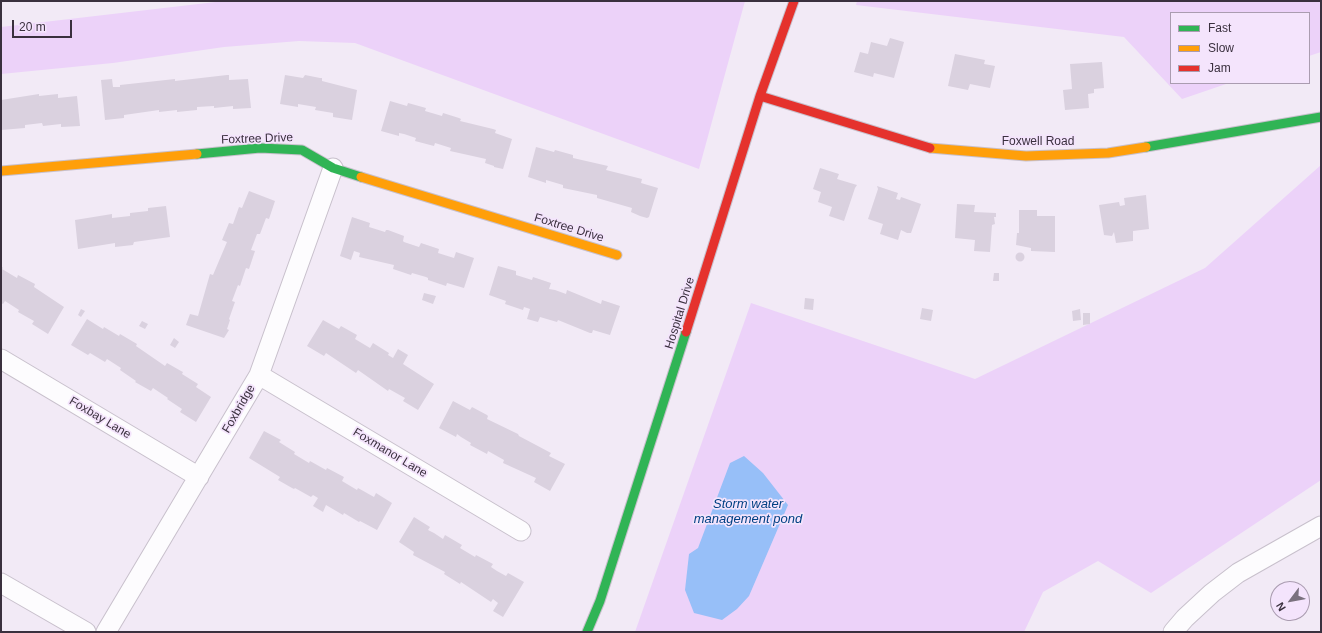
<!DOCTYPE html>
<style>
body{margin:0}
#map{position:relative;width:1322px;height:633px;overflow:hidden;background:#f2eaf6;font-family:Helvetica,sans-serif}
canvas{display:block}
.frame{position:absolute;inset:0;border:2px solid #3a303e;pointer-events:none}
.legend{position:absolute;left:1170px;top:12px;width:140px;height:72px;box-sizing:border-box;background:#f4e4fc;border:1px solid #aa9cb0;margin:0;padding:5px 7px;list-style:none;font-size:12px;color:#3a303e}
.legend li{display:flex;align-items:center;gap:8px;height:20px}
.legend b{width:20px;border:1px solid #aa9cb0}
.north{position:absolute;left:1270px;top:581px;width:40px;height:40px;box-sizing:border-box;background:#f4e4fc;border:1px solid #aa9cb0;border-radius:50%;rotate:238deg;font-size:11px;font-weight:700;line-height:16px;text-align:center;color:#3a303e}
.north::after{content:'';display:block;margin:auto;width:14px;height:18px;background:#7a717e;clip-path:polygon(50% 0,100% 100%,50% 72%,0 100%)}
.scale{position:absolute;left:12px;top:20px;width:60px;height:18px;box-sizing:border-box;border:2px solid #3a303e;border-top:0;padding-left:5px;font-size:12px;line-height:14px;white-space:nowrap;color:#3a303e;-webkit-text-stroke:3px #f4e4fc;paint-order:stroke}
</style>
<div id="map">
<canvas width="1322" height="633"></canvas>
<div class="frame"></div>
<ul class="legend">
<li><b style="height:5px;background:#30b455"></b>Fast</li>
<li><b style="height:5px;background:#ff9f0a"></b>Slow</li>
<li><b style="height:5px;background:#e5322d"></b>Jam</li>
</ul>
<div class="north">N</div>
<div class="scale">20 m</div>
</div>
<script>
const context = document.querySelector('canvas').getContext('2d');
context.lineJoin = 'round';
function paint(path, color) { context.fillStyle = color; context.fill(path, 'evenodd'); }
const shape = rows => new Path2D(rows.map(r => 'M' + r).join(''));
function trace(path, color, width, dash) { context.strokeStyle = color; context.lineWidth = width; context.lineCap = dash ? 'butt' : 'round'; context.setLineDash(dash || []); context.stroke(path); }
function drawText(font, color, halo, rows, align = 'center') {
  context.font = font + ' Helvetica,sans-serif'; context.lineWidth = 3.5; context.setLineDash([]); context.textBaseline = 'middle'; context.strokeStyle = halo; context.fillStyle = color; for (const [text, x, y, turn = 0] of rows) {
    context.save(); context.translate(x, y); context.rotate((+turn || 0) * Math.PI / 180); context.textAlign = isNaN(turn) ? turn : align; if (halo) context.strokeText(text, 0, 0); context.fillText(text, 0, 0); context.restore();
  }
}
const green = shape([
 [224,1,745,1,699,169,355,43,299,41,224,47,113,63,1,74,1,27],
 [857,1,1321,1,1321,52,1309,56,1309,13,1171,13,1171,83,1229,83,1182,99,1124,37,856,5],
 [1321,165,1321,480,1151,593,1098,561,1043,592,1024,632,635,632,751,303,975,379,1205,268]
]);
const water = shape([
 [744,456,763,473,788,505,749,596,737,609,722,620,694,613,685,590,689,554,698,548,730,463]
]);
const building = shape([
 [890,38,904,42,894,78,874,73,873,77,854,72,860,52,868,54,871,42,887,46],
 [955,54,985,60,984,64,995,66,990,88,970,84,968,90,948,86],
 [1102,62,1104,88,1094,89,1094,93,1088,94,1089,108,1065,110,1063,90,1072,89,1070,64],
 [227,75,229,75,229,80,248,79,251,108,233,109,233,106,214,108,214,106,197,107,197,110,177,112,177,110,159,112,159,110,124,115,124,118,105,120,101,80,112,79,113,87,120,87,120,85,175,79,175,81],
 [285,75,303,78,305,75,320,78,322,78,322,81,357,90,352,120,333,117,333,113,315,110,316,107,298,104,298,107,280,104],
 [39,94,39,96,58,94,58,98,77,96,80,126,61,127,61,124,43,126,42,123,25,125,25,128,1,130,1,100],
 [390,101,407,106,408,103,426,108,425,111,442,116,443,113,459,118,461,119,460,121,493,129,496,130,495,133,512,139,503,169,494,167,494,166,485,163,486,159,450,151,451,148,435,143,434,146,415,141,416,138,404,134,399,133,399,136,381,131],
 [536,147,554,152,555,150,573,155,573,158,608,166,606,170,642,179,641,183,658,188,649,217,647,218,640,216,631,212,632,208,597,198,597,195,563,188,563,185,546,180,546,183,528,177],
 [820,168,839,174,837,179,857,185,855,188,844,221,829,216,832,207,818,202,821,192,813,189],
 [877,186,898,193,896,199,900,200,901,197,921,204,911,233,907,233,901,230,898,240,880,234,883,224,868,219,878,189],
 [249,191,275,201,269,219,266,218,260,234,257,234,251,250,255,251,249,269,246,268,240,286,238,285,232,301,235,302,229,319,230,320,227,329,229,330,224,338,186,325,190,314,198,316,210,274,213,275,227,242,222,240,229,223,233,224,239,207,242,208],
 [1146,195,1149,229,1133,231,1133,241,1116,243,1114,232,1112,236,1104,235,1099,205,1119,202,1120,206,1125,205,1124,198],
 [957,204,975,205,974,212,996,213,996,217,994,217,995,224,992,225,990,252,974,251,975,240,955,238],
 [166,206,170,237,134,242,133,245,115,247,115,243,78,249,75,220,112,214,112,218,130,216,130,213,148,211,148,208],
 [1019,210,1037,210,1037,216,1055,216,1055,252,1031,251,1031,248,1016,245,1017,233,1019,233],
 [352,217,370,223,369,227,385,232,386,230,388,230,404,236,403,241,404,242,419,247,421,243,439,249,438,253,454,258,456,252,474,258,464,288,447,283,446,286,428,280,428,278,426,277,412,273,411,275,393,269,394,265,359,257,360,253,354,251,351,260,340,256],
 '1015.5 257a4.5 4.5 0 1 1 9 0a4.5 4.5 0 1 1-9 0Z',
 [1,266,3,268,2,269,17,278,18,275,35,284,34,287,64,307,48,334,32,324,34,321,18,312,19,310,5,301,3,304,1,303],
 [498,266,516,271,516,275,532,280,533,277,551,283,549,289,555,290,566,294,567,290,601,304,602,300,620,306,610,335,593,330,592,333,590,333,558,320,557,322,540,317,538,322,527,319,530,309,524,307,523,310,505,304,506,301,489,295],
 [994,273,999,273,999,281,993,281],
 [424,293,436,296,433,304,422,300],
 [805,298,814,299,813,310,804,309],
 [922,308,933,310,931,321,920,319],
 [81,309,85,311,81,317,78,315],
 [1080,309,1081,320,1073,321,1072,311],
 [1083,313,1090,313,1090,324,1083,325],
 [87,319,103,329,104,327,119,336,120,334,137,344,136,346,165,366,167,363,181,371,183,372,182,374,198,384,196,387,211,397,196,422,180,412,182,409,167,399,168,398,153,388,151,391,135,382,136,381,120,370,121,368,107,359,105,362,90,353,88,355,71,345],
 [323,320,339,329,341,326,357,335,355,339,370,348,373,343,389,353,388,355,393,358,398,349,408,355,403,364,434,384,418,410,403,401,405,398,389,389,388,391,358,370,356,373,326,353,324,356,307,346],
 [142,321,148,324,145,329,139,326],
 [174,338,179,342,175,348,170,345],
 [453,401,470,410,472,407,487,415,488,416,487,419,518,434,519,436,551,453,549,456,565,464,550,491,534,482,536,478,503,463,504,460,488,451,487,454,470,445,471,443,461,437,457,434,456,437,439,428],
 [264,431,281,440,279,442,295,452,294,454,309,463,310,461,326,470,327,468,344,477,342,481,357,490,358,488,374,497,376,493,392,503,377,530,360,521,359,522,344,513,343,515,326,505,323,512,313,506,318,498,313,495,311,497,295,488,294,489,292,488,278,480,280,477,249,458],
 [414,517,430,527,428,530,434,533,443,539,445,535,462,545,460,548,475,557,476,555,493,564,491,567,497,571,506,576,508,573,524,582,503,617,493,611,498,603,493,599,491,602,461,582,460,584,444,574,445,572,413,555,414,552,399,542]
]);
const street = shape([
 [1,359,199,477],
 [259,375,521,531],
 [1,583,86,632],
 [106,632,259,375,333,168],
 [1173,632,1185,618,1212,593,1238,573,1321,526]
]);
const fast = shape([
 [1146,147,1321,117],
 [197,154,260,148,302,150,333,168,361,177],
 [587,632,600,601,686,332]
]);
const slow = shape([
 [930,148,1026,156,1108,153,1146,147],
 [1,171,197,154],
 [361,177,617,255]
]);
const jam = shape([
 [760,96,930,148],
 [686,332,760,96,794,1]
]);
const streetNames = [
 ["Foxtree Drive",257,139,-2],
 ["Foxwell Road",1038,142],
 ["Foxtree Drive",569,228,17],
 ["Hospital Drive",680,313,-73],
 ["Foxbridge",239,409,-60],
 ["Foxbay Lane",100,418,31],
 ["Foxmanor Lane",390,453,31]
];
const waterNames = [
 ["Storm water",748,504],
 ["management pond",748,519]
];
paint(green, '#ecd2f9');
paint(water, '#97bff8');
paint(building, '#dad1df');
trace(street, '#c8c0cc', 21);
trace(fast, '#c8c0cc', 11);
trace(slow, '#c8c0cc', 11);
trace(jam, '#c8c0cc', 11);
trace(street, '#fdfcfe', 19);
trace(fast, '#30b455', 9);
trace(slow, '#ff9f0a', 9);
trace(jam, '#e5322d', 9);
drawText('12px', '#3a303e', '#f4e4fc', streetNames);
drawText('italic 13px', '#004083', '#f4e4fc', waterNames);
</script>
